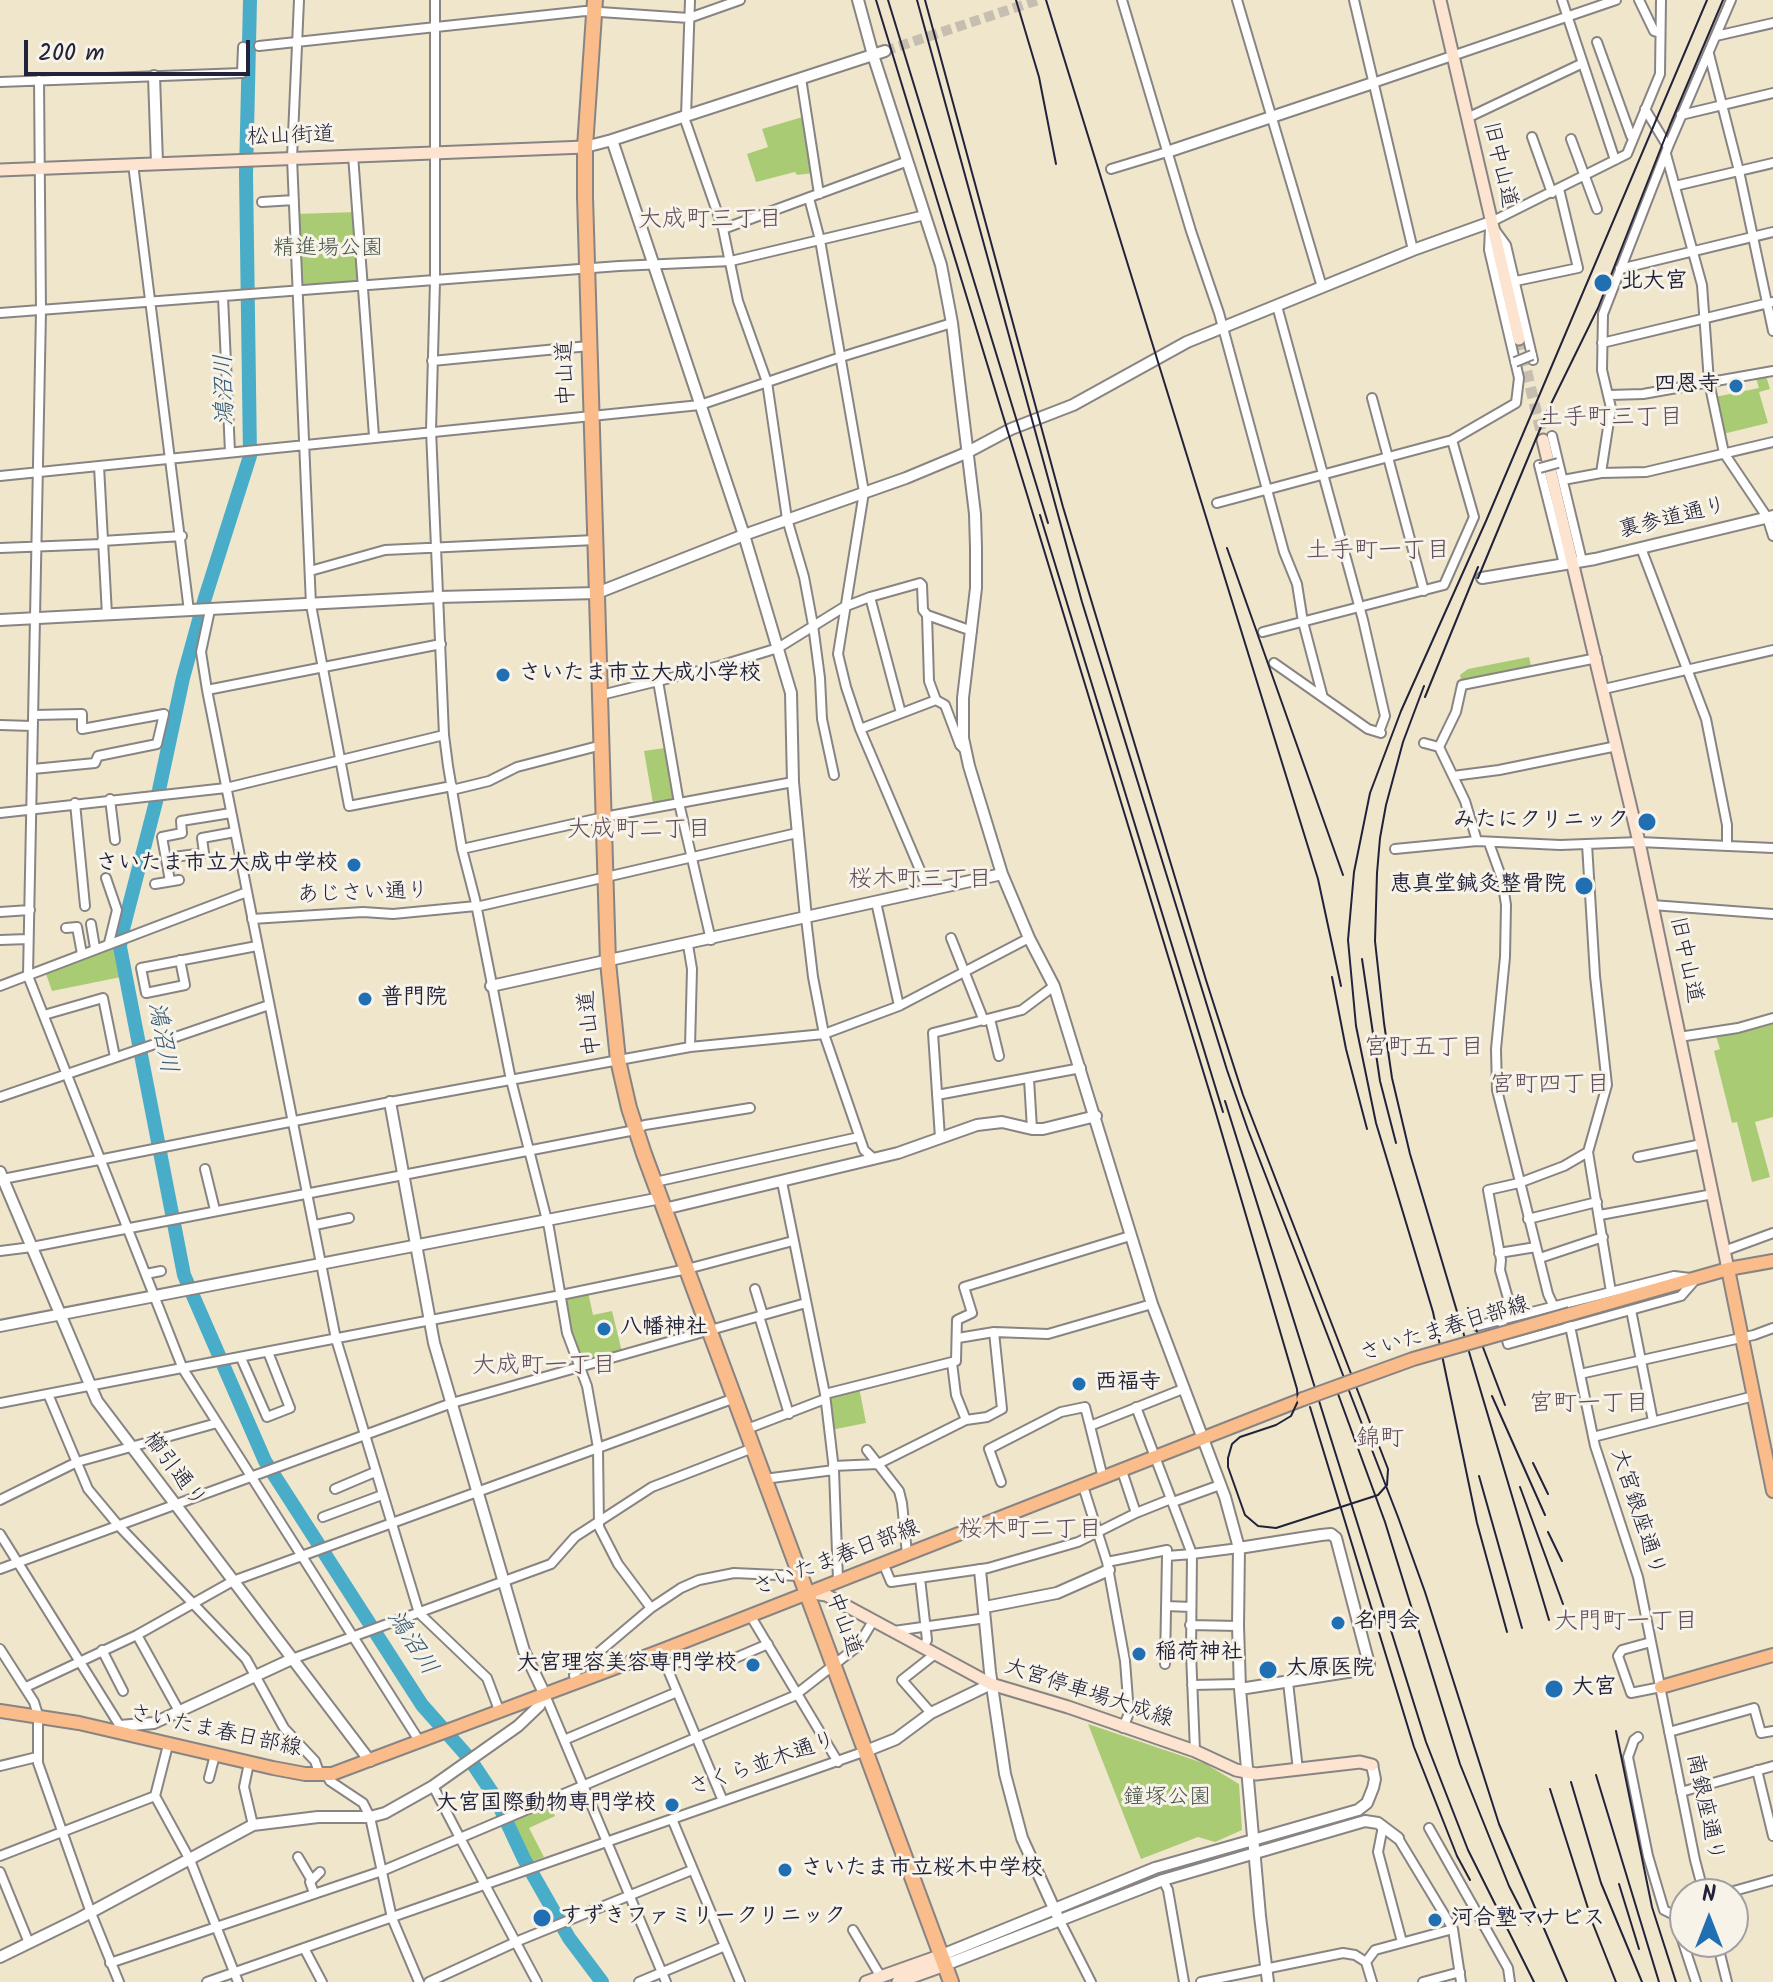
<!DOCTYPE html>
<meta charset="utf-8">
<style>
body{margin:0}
#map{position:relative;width:1773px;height:1982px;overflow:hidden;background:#efe6cc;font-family:Kalam,sans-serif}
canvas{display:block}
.north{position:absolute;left:1669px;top:1878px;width:80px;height:80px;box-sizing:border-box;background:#f7f3e8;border:2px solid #a29fa3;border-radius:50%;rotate:0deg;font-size:22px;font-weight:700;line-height:32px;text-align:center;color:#22223b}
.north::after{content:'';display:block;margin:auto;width:28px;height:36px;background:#1f6fb2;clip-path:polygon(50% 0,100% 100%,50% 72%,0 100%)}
.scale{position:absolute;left:24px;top:40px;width:226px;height:36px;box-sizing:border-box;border:4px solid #22223b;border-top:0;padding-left:10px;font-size:24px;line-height:28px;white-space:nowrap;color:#22223b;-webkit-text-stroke:6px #f7f3e8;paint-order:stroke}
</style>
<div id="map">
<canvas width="1773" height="1982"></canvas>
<div class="north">N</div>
<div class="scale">200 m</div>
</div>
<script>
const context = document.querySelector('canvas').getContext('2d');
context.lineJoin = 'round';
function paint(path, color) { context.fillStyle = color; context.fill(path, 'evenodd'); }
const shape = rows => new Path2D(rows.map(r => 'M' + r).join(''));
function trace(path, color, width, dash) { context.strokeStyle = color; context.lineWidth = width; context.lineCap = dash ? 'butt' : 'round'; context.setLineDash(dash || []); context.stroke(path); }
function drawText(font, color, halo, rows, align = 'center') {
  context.font = font + ' Kalam,"Klee One",sans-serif'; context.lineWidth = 6; context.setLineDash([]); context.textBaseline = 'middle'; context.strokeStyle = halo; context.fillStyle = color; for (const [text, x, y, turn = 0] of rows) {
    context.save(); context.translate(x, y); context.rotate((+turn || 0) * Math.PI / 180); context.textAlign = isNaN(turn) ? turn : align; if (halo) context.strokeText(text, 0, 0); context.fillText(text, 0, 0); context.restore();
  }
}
const green = shape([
 [806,116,813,173,797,175,795,172,756,182,747,154,768,147,762,129],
 [357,212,361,285,299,290,296,214],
 [1766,376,1770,389,1759,392,1768,423,1723,434,1715,397,1759,388,1756,378],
 [1529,657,1532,670,1462,684,1460,675,1468,669],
 [665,748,674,800,653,803,644,751],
 [118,941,121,977,52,991,45,971],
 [1773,1021,1773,1117,1755,1122,1770,1177,1752,1182,1737,1122,1732,1123,1714,1051,1720,1049,1716,1036],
 [588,1292,593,1315,612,1311,622,1352,581,1364,570,1332,565,1296],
 [859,1387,866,1423,831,1430,826,1395],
 [1088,1724,1206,1764,1239,1784,1242,1830,1215,1842,1198,1837,1141,1859],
 [549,1802,555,1816,529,1828,544,1857,531,1862,507,1820]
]);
const river = shape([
 [250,0,246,174,250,456,205,598,183,678,159,790,121,937,120,947,184,1275,265,1461,422,1705,469,1758,495,1797,524,1859,569,1938,602,1982]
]);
const tertiaryTunnel = shape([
 [885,51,1038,0]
]);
const secondaryTunnel = shape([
 [1519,339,1543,440]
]);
const minor = shape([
 [299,0,292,158,311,605,349,806,452,786],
 [435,0,435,281,431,430,444,735,448,766,462,849,475,899,511,1080,549,1228,567,1333,587,1386,598,1448,599,1527,618,1564,651,1608],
 [1122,0,1191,231,1219,313,1284,552,1297,584,1303,622,1322,694],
 [1237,0,1322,287],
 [1354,0,1413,250],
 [1562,0,1615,160],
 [1639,0,1654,31,1660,33],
 [1716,36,1773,23],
 [1597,42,1631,136,1634,137],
 [259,46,585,11,689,18,740,0],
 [1709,54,1739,171,1773,331],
 [801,78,819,194],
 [39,80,41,311,28,976,183,1369,420,1742],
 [0,82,242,73,243,47],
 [1373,83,1616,0],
 [1645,109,1668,147],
 [1681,115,1773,93],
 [686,116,690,0],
 [684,117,723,229,738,301,767,382,787,519,804,577,813,625,820,678,822,719,834,775],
 [1467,118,1583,63],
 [1532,137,1552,193],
 [1571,139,1597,209],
 [1666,154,1702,285,1709,382,1724,453,1767,517,1773,536],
 [353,155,374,436],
 [133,164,189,611],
 [1111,169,1167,152],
 [1675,186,1773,163],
 [809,198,820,240,864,492,838,654,846,687,860,729,929,891],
 [262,202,294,200],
 [1491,222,1627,154,1660,74,1661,0],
 [723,229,908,161],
 [1495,230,1506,245,1533,360],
 [1620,269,1773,232],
 [1516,281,1578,268,1559,189],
 [223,297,230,452],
 [1277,306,1363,620,1385,716,1379,732],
 [0,313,619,266,731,261,925,215],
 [1602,343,1773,302],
 [432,361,589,346],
 [1609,395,1643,394,1773,371],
 [1372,398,1424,591],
 [1552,436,1582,561],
 [1539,465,1564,564],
 [99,466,107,615],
 [1601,473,1611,408,1602,370,1603,314,1668,147,1731,0],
 [0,476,700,405,841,357,952,323],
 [1563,480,1601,473,1646,472,1773,442],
 [1217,503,1452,440,1516,403,1519,378,1489,250,1490,228],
 [102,541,182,536],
 [0,548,102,544],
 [1641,548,1706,719,1727,825,1727,846],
 [310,571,385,550,595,540],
 [870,597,901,713],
 [210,610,201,652,207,690,336,1339,419,1613,487,1678,499,1710],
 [927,615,929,681,936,700,945,705,960,745,965,750],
 [1263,632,1444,585,1474,517,1452,440],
 [1274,663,1368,729,1381,733],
 [658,681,679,803,711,940],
 [1604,689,1773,650],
 [207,690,441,644],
 [601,695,719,666,778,648,844,607,870,597,920,583,922,585,923,610,927,615,972,631],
 [0,725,32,726],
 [860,729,936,700],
 [1424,743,1439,747],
 [33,769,95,763,98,756,157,744,164,714,82,729,82,714,33,715],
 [1453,776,1499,770,1617,746],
 [452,790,489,781,517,767,602,745],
 [110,799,115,840],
 [75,803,85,906],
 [0,813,226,788,444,735],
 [1477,841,1465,801,1439,747,1456,712,1462,685,1597,658],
 [1489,843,1502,879,1506,905,1505,957,1496,1049,1497,1090,1548,1294,1554,1307,1570,1326,1595,1446,1638,1577,1695,1860,1704,1894],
 [462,849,604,817,793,782],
 [1395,849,1477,841,1560,845,1639,842,1773,848],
 [166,858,204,853,202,838,235,832],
 [106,878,117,910,109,943],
 [170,881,162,837,182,833,181,821,231,813],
 [155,884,179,880],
 [876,902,899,1006],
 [1652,905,1773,914],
 [476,907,797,833],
 [0,912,30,910],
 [806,918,813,977,824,1034,864,1150,874,1159],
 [252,919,363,912,393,914,476,906],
 [91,924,95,948],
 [66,928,77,927,82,954],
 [951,938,984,1021],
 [0,940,28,939],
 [688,945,692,969,690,1047],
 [180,960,185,985,146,993,141,968,257,946],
 [0,986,247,892],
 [44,1015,103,998,115,1057],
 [990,1019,999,1056],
 [1679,1037,1738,1028,1773,1018],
 [1029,1079,1032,1129],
 [937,1095,1081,1068],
 [0,1097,269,1005],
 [940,1138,933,1033,1022,1010,1054,986],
 [1588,1152,1611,1292],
 [1638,1157,1702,1144],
 [205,1169,215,1210],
 [3,1179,390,1102,690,1047,824,1034,899,1006,1029,938],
 [655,1182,859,1137],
 [782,1182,825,1394,834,1470,838,1580],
 [1600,1215,1713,1194],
 [1528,1219,1597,1202],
 [315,1225,349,1218],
 [0,1251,32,1247,630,1131,645,1125,750,1108],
 [1724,1251,1773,1233],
 [1499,1253,1536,1247],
 [1540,1258,1603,1237],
 [146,1274,161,1271],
 [755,1289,763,1315],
 [1631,1310,1653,1421],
 [759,1316,789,1414],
 [1513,1316,1500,1270,1501,1260,1488,1190,1519,1183,1564,1166,1588,1152,1607,1085,1595,976,1587,844],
 [1501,1319,1508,1344,1681,1296,1695,1280],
 [1477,1326,1674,1276,1690,1278],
 [958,1338,994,1332,1048,1334,1152,1304],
 [241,1358,267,1417,290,1408,268,1352],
 [952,1363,956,1395,966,1420,987,1417,1002,1409,994,1332],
 [1580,1374,1754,1335,1773,1328],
 [48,1394,88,1489,118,1525,246,1659,284,1728,315,1761,320,1775],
 [825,1394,956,1361,957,1320,972,1313,964,1287,1130,1236],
 [0,1403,561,1295,687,1269,793,1241],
 [1136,1407,1192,1554,1239,1548],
 [1090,1426,1103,1478],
 [747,1429,825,1399],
 [1593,1437,1754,1396],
 [867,1450,899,1491,902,1503,907,1554],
 [833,1466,878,1464,966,1420],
 [1122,1471,1136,1513],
 [764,1479,834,1470],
 [1001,1482,989,1449,1061,1412,1085,1407,1090,1426,1183,1389],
 [1083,1486,1107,1562,1125,1661,1129,1713,1123,1728],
 [335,1489,375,1472],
 [0,1500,77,1462,217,1423],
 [1173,1502,1220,1485],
 [323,1517,382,1495],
 [0,1534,120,1726],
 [1107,1562,1167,1550,1167,1556,1192,1554,1191,1653,1195,1751],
 [883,1563,891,1582,988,1568,1078,1542,1136,1513,1171,1499],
 [0,1569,452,1403,806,1303],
 [920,1578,927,1640,923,1648],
 [1166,1606,1191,1607],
 [750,1615,838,1762],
 [1190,1625,1238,1626],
 [894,1631,979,1619],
 [137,1635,179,1711],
 [1651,1642,1622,1650,1618,1656,1631,1693,1661,1687],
 [0,1649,34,1702,38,1715,38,1763,91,1913,119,1982],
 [102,1650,123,1691],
 [660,1651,723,1801],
 [292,1659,551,1564,575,1537,652,1487,753,1448],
 [666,1663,733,1659,768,1644],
 [1165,1664,1167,1556],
 [1288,1682,1298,1770],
 [576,1683,574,1675,579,1669,651,1608,681,1588,699,1580,734,1573,800,1576],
 [1192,1685,1240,1684],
 [26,1687,137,1635,233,1581,735,1398],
 [545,1695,666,1982],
 [931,1713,902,1680,935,1654],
 [1669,1732,1754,1708,1761,1733,1773,1731],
 [1638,1737,1634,1740,1628,1757,1648,1856,1664,1910,1674,1915,1696,1982],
 [564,1740,677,1692],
 [168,1745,155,1796,190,1860,238,1982],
 [249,1763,244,1787,253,1825],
 [0,1766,37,1757],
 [1757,1770,1773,1836],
 [326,1774,330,1781,363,1803,370,1817,392,1918,419,1982],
 [209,1778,215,1755],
 [1681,1792,1773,1766],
 [672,1819,740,1982],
 [1383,1826,1378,1852,1402,1942],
 [1429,1828,1508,1968,1510,1982],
 [1398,1838,1453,1929,1461,1982],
 [0,1856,155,1796],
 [298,1857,311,1879],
 [0,1872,29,1943],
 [1163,1880,1168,1890,1184,1982],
 [314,1893,310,1882,320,1872],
 [1723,1894,1773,1880],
 [1060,1921,1091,1982],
 [853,1930,881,1977],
 [1717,1942,1727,1982],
 [304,1948,322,1982],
 [110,1963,382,1871,460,1838,433,1786],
 [207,1982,866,1751],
 [429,1982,518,1941,692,1870],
 [537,1982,460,1838,794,1696,858,1646,873,1621],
 [639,1982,725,1946],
 [1201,1982,1343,1953,1355,1955,1366,1962],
 [1372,1982,1366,1962,1375,1950,1453,1929],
 [1423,1982,1460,1972]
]);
const tertiary = shape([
 [858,0,873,55,941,265,952,323,975,514,976,548,976,588,963,698,963,738,969,766,1002,874,1029,938,1054,986,1152,1304,1225,1497,1239,1548,1238,1626,1240,1689,1260,1916,1268,1982],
 [154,76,157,163],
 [612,140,744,535,791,693,793,782,806,918],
 [585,147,612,140,885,51],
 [1167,152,1373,83],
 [1482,578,1595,559,1773,516],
 [0,620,439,597,597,593,744,535,906,478,966,453,1011,429,1073,405,1187,342,1413,250,1491,222],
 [491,986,1002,874],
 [0,1172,97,1401,370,1761],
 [664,1209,898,1153,977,1125,1002,1122,1032,1129,1043,1129,1096,1116],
 [0,1326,661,1198],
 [1239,1548,1321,1535,1331,1534,1336,1538,1369,1664,1366,1669,1240,1689],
 [980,1570,990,1672,1005,1774,1022,1838,1057,1915],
 [985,1607,1057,1593,1109,1570],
 [116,1732,120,1726,154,1723,292,1659],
 [866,1751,896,1739,931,1713,991,1684],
 [942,1955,1155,1868,1358,1810,1367,1803,1373,1788,1375,1779,1372,1765],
 [0,1957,80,1918,253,1825,318,1817,370,1817,385,1813,433,1786,518,1726,539,1706,545,1695,524,1651,434,1343,390,1102],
 [945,1965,1163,1880,1365,1821,1378,1823,1398,1838]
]);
const secondary = shape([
 [1440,0,1519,339],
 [0,170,585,147],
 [1543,440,1639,842,1728,1269],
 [807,1592,826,1595,991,1684,1068,1707,1195,1751,1236,1770,1256,1774,1360,1762,1372,1765],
 [866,1982,942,1955],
 [898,1982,945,1965]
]);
const primary = shape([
 [1728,1269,1773,1491],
 [1570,1314,1728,1269,1773,1261],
 [1661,1687,1773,1655],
 [0,1711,79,1723,273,1768,305,1774,332,1774,660,1651,1303,1399]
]);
const trunk = shape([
 [595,0,585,147,585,197,608,962,618,1060,629,1108,644,1154,951,1982]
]);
const tram = shape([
 [876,0,1215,1110,1297,1389,1298,1401,1291,1416,1276,1425,1240,1437,1232,1444,1228,1458,1228,1467,1245,1515,1258,1526,1276,1528,1378,1495,1387,1485,1388,1469,1243,1095,1206,980,1063,507,925,0]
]);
const rail = shape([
 [888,0,1048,523],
 [917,0,1082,602,1227,1070,1248,1130,1398,1517,1425,1592,1499,1824,1567,1982],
 [1016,0,1039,77,1056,164],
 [1046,0,1318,879,1341,986],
 [1040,515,1223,1112],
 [1227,548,1343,875],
 [1478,578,1548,410,1598,308,1670,125,1723,0],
 [1424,686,1403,742,1386,805,1380,838,1377,873,1375,941,1384,1023,1392,1078,1410,1154,1549,1620],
 [1425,697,1478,567],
 [1362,959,1380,1081,1396,1143],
 [1332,977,1346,1049,1367,1129],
 [1225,1101,1426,1742,1468,1850,1534,1982],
 [1468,1308,1505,1405],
 [1334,1383,1385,1522,1460,1764,1509,1886,1529,1925],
 [1492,1396,1545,1515],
 [1310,1407,1414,1747,1457,1856,1470,1880],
 [1533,1463,1548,1494],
 [1479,1476,1522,1628],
 [1520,1487,1563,1604],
 [1548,1532,1562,1561],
 [1507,1632,1477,1523,1433,1312,1376,1123,1356,1026,1348,940,1354,872,1370,793,1401,711,1486,521,1707,0],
 [1616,1731,1652,1907,1676,1982],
 [1596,1775,1659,1982],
 [1571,1782,1601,1883,1642,1982],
 [1550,1789,1593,1924,1616,1982],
 [1619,1884,1639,1949]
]);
const minorBridge = shape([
 [1515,362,1532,355],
 [1540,468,1558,463]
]);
const primaryBridge = shape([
 [1303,1399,1413,1359,1570,1314]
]);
const markers = [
 [1603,283,10,"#1f6fb2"],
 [1736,386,8,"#1f6fb2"],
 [503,675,8,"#1f6fb2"],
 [1647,822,10,"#1f6fb2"],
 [354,865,8,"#1f6fb2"],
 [1584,886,10,"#1f6fb2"],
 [365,999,8,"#1f6fb2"],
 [604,1329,8,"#1f6fb2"],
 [1079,1384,8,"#1f6fb2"],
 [1338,1623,8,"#1f6fb2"],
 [1139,1654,8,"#1f6fb2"],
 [753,1665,8,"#1f6fb2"],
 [1268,1670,10,"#1f6fb2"],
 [1554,1689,10,"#1f6fb2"],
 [672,1805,8,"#1f6fb2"],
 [785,1870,8,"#1f6fb2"],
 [542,1918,10,"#1f6fb2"],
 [1435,1920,8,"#1f6fb2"]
];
const streetNames = [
 ["松山街道",291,138,-2],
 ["旧中山道",1498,165,77],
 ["中山道",568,373,-92],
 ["裏参道通り",1673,520,-14],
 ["あじさい通り",363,895,-2],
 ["旧中山道",1684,960,78],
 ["中山道",592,1023,-96],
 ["さいたま春日部線",1445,1331,-17],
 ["櫛引通り",173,1471,53],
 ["大宮銀座通り",1636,1513,72],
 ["さいたま春日部線",837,1560,-21],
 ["中山道",842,1625,70],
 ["大宮停車場大成線",1088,1695,18],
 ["さいたま春日部線",215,1733,12],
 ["さくら並木通り",763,1766,-19],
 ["南銀座通り",1703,1808,78]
];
const parkNames = [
 ["精進場公園",328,250],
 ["鐘塚公園",1167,1799]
];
const poiNames = [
 ["北大宮",1621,283],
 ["四恩寺",1720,386,"right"],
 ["さいたま市立大成小学校",519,675],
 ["みたにクリニック",1629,822,"right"],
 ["さいたま市立大成中学校",338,865,"right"],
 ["恵真堂鍼灸整骨院",1566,886,"right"],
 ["普門院",381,999],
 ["八幡神社",620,1329],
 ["西福寺",1095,1384],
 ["名門会",1354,1623],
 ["稲荷神社",1155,1654],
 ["大宮理容美容専門学校",737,1665,"right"],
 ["大原医院",1286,1670],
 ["大宮",1572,1689],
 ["大宮国際動物専門学校",656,1805,"right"],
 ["さいたま市立桜木中学校",801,1870],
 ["すずきファミリークリニック",560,1918],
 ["河合塾マナビス",1451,1920]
];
const neighbourhoodNames = [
 ["大成町三丁目",710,222],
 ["土手町三丁目",1611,420],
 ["土手町一丁目",1378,553],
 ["大成町二丁目",639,832],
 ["桜木町三丁目",920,882],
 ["宮町五丁目",1424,1050],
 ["宮町四丁目",1550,1087],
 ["大成町一丁目",544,1368],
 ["宮町一丁目",1589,1406],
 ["錦町",1380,1441],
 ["桜木町二丁目",1030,1532],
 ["大門町一丁目",1626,1624]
];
const waterNames = [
 ["鴻沼川",227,390,-91],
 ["鴻沼川",160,1038,79],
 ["鴻沼川",410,1644,57]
];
paint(green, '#a9cb74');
trace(river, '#49acc8', 14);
trace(tertiaryTunnel, '#c6bfaf', 10, [10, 5]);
trace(secondaryTunnel, '#c6bfaf', 11, [11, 5.5]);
trace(minor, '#888484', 12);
trace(tertiary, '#888484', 14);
trace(secondary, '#888484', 15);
trace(primary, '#888484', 16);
trace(trunk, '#888484', 18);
trace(minor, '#fff', 8);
trace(tertiary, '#fff', 10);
trace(secondary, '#fde4d0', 11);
trace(primary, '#f9bc8a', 12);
trace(trunk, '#f9bc8a', 14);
trace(tram, '#22223b', 2);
trace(rail, '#22223b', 2);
trace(minorBridge, '#888484', 12, []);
trace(primaryBridge, '#888484', 16, []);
trace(minorBridge, '#fff', 8);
trace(primaryBridge, '#f9bc8a', 12);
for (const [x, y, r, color] of markers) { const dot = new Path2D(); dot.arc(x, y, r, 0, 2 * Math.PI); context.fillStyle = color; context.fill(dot); trace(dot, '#f7f3e8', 3); }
drawText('22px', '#22223b', '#f7f3e8', streetNames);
drawText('22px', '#4a554c', '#f7f3e8', parkNames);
drawText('bold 22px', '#22223b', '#f7f3e8', poiNames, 'left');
drawText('24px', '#614e5c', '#f7f3e8', neighbourhoodNames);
drawText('italic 24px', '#325973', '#f7f3e8', waterNames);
</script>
